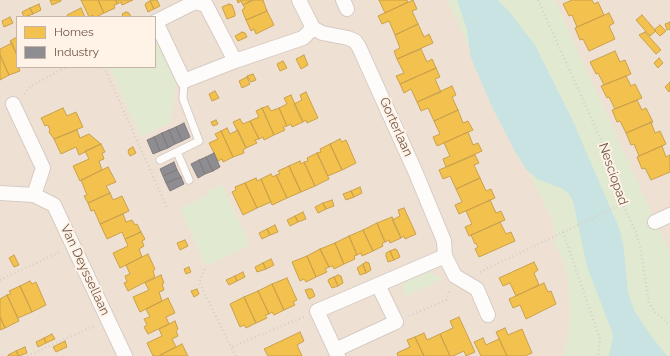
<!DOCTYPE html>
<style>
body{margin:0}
#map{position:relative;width:670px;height:356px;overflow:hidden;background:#f5eee6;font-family:Raleway,sans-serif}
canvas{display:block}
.legend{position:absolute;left:16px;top:16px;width:140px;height:52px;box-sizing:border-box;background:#fef3e6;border:1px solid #c5b4a7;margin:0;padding:5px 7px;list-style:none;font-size:12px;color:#705549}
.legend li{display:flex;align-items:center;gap:8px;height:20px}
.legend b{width:20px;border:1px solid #c5b4a7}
</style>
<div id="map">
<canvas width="670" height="356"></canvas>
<ul class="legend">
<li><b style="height:11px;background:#f2c14e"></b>Homes</li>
<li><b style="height:11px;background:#8d8d92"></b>Industry</li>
</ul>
</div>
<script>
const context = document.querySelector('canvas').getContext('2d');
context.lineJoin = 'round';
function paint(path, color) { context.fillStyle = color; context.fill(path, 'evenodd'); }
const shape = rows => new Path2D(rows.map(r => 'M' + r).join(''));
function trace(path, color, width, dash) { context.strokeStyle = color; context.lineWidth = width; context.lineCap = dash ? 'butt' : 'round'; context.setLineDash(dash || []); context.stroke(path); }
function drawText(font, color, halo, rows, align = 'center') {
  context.font = font + ' Raleway,sans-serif'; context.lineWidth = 4; context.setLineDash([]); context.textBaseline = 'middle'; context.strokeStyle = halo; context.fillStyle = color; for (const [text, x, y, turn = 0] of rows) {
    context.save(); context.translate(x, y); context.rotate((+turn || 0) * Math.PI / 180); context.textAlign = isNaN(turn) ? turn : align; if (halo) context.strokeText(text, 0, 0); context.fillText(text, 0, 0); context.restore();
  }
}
const residential = shape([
 [0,0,670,0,670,356,0,356],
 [17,17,155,17,155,67,17,67]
]);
const green = shape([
 [447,0,555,0,670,254,670,356,563,356,568,338,570,315,568,280,564,262,553,239,557,238,552,220],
 [155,36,158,37,176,81,171,122,141,137,109,67,155,67],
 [222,185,250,245,208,265,205,264,180,208,209,195,207,191],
 [428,272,443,279,406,296,401,284]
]);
const water = shape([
 [457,0,498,0,508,10,535,45,572,119,620,230,624,250,628,293,635,312,652,337,667,356,609,356,613,336,611,329,587,267,573,201,569,194,563,189,537,179,526,169,516,153,493,109,473,63,470,54,467,30]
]);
const homes = shape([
 [50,0,61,0,61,1,52,5,50,0],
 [81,0,98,0,104,13,96,17,94,17,93,15,89,17,81,0],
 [98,0,116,0,117,4,114,5,115,8,104,13,98,0],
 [116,0,133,0,122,5,121,2,117,4,116,0],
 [152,0,157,0,160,6,154,9,150,1,152,0],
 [237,0,253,0,243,5,241,1,238,3,237,0],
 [253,0,263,0,267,11,246,20,242,10,245,8,243,5,253,0],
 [379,0,407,0,408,2,385,13,379,0],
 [413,0,417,9,412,11,418,24,395,35,389,21,382,24,378,16,413,0],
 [572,0,592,0,594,4,598,2,604,15,577,27,572,15,569,16,563,4,572,0],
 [150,1,154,9,148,12,145,5,146,3,150,1],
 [39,4,41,10,33,14,30,8,39,4],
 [229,4,232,5,235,13,235,16,227,19,222,7,229,4],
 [30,8,33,14,24,17,22,12,30,8],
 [81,8,85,17,68,17,67,15,81,8],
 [267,11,274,25,256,34,254,29,251,31,246,20,267,11],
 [126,12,129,13,131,17,123,17,122,14,126,12],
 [609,13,614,23,609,26,615,39,589,51,583,39,580,40,575,28,609,13],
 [642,15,656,31,650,36,636,20,642,15],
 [10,17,13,23,4,27,2,21,10,17],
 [670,22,670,29,667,30,665,24,670,22],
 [418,24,424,37,429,34,433,43,397,59,394,51,400,48,395,35,418,24],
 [660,25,666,31,660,36,654,30,660,25],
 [242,32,245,33,247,37,238,41,235,36,242,32],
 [645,32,661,50,656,54,639,35,645,32],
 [17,37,17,55,10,41,17,37],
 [12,43,17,55,17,67,20,67,19,68,20,71,9,75,0,55,0,49,12,43],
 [421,49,427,62,432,59,436,68,400,84,396,76,404,73,397,59,421,49],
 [615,51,620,62,625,60,631,74,604,85,598,73,596,74,590,62,615,51],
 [0,55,9,75,0,80,0,55],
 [304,55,308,65,301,69,296,59,304,55],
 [659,58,663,63,658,68,654,63,659,58],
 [283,61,287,68,280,71,277,64,283,61],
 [436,68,440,77,435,79,441,92,417,102,411,89,404,93,400,84,436,68],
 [253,74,256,80,251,82,247,76,253,74],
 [626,76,631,86,635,84,642,98,615,109,609,97,607,98,601,86,626,76],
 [247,77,250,84,242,88,239,81,247,77],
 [670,82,670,91,669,92,665,87,670,82],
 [452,86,456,95,452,97,458,110,434,121,428,108,421,111,417,102,452,86],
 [215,91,219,98,212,101,209,94,215,91],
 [306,92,318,118,307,123,306,120,303,122,294,104,302,100,300,95,306,92],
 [291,95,303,122,292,127,291,124,287,126,279,108,287,104,284,98,291,95],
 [637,100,642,110,646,108,653,122,626,133,620,121,617,122,612,110,637,100],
 [268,106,271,111,279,108,287,126,283,127,285,130,274,135,262,108,268,106],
 [63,108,67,116,76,112,83,127,54,139,49,132,50,130,48,125,45,126,41,118,63,108],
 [262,108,274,135,264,140,263,137,259,139,250,121,259,117,256,111,262,108],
 [458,110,463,123,468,121,473,130,437,146,433,137,440,134,434,121,458,110],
 [240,119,243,124,250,121,259,139,255,140,257,143,246,148,233,122,240,119],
 [216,120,218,124,213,126,211,122,216,120],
 [651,122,655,133,660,131,666,144,639,156,634,144,631,145,626,133,651,122],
 [227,128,230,134,238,130,246,148,243,150,244,153,233,157,221,131,227,128],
 [77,130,80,138,89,134,101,144,79,155,76,147,61,154,54,139,77,130],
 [221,131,233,157,223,162,222,159,218,161,209,143,218,139,215,134,221,131],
 [468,132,473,145,478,143,482,151,446,167,443,159,450,156,444,143,468,132],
 [340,139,342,142,346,140,356,163,342,170,330,144,340,139],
 [101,144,105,152,102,153,104,159,99,161,102,170,80,181,73,166,89,159,85,151,101,144],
 [330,144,342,170,328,176,317,153,321,152,320,149,330,144],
 [662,146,666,157,670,155,670,172,651,180,645,168,642,169,637,157,662,146],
 [133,147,136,153,130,156,128,152,129,149,133,147],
 [317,153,329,179,315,186,304,162,308,161,307,158,317,153],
 [475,155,479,163,474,165,480,178,456,189,450,176,443,179,439,170,475,155],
 [300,161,301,164,304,162,315,186,301,192,289,166,300,161],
 [289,166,301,192,287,198,276,175,280,174,278,171,289,166],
 [108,167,116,182,106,186,110,193,88,203,84,196,87,195,81,180,108,167],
 [271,174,273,177,276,175,287,198,272,205,261,179,271,174],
 [256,178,257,181,261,179,271,202,257,208,245,183,256,178],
 [480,178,486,191,491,189,495,198,459,214,455,205,462,202,456,189,480,178],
 [245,183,257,208,243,215,232,192,236,190,235,187,245,183],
 [360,187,362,193,354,197,351,191,360,187],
 [351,191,354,197,346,200,343,194,351,191],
 [110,193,113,200,122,196,129,211,100,224,94,210,91,211,88,203,110,193],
 [332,200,334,206,326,209,323,203,332,200],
 [490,200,496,213,501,211,505,220,469,236,465,227,472,224,466,211,490,200],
 [323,203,326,209,318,213,315,207,323,203],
 [404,208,416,234,405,239,404,236,401,238,392,220,400,216,398,210,404,208],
 [303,212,306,219,298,222,295,216,303,212],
 [123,214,126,222,132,220,135,225,137,224,141,232,125,239,122,232,107,239,100,224,123,214],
 [295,216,298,222,290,226,287,220,295,216],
 [392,217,401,238,390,243,389,240,385,242,377,223,392,217],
 [500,222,506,234,511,232,515,241,479,257,475,249,478,247,476,243,475,244,471,235,500,222],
 [377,223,385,242,382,243,383,246,373,251,363,230,377,223],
 [275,225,278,232,270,235,267,229,275,225],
 [267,229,270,235,262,239,259,233,267,229],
 [363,230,373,251,362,256,361,253,357,255,349,236,363,230],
 [141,232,145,239,142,241,144,246,139,249,142,257,120,268,113,253,128,246,125,239,141,232],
 [349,236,357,255,354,256,355,259,344,264,335,243,349,236],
 [185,240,188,246,180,250,177,243,185,240],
 [335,243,344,264,334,269,333,266,329,267,320,249,335,243],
 [320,249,329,267,325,269,327,272,316,277,307,256,320,249],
 [395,249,397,250,400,257,394,260,390,251,395,249],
 [390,251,394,260,388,262,386,256,386,253,390,251],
 [148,254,155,269,153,271,155,277,128,291,124,283,127,282,125,276,130,274,126,265,148,254],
 [14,255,19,265,14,267,9,258,14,255],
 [307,256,316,277,306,282,304,279,300,281,292,262,307,256],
 [271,259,274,265,266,269,263,263,271,259],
 [366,262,369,263,371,270,366,273,363,264,366,262],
 [534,262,538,270,534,273,539,285,516,296,510,283,503,286,499,278,534,262],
 [263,263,266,269,257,272,255,267,263,263],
 [363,264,366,273,360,275,357,268,363,264],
 [189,267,191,272,186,274,184,269,189,267],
 [243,272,245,277,237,281,235,276,243,272],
 [161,275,164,283,162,284,164,290,159,292,162,301,140,312,133,297,149,290,145,283,161,275],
 [338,275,341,276,343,283,338,286,334,277,338,275],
 [235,276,237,281,229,285,226,280,235,276],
 [334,277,338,286,332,288,328,281,329,279,334,277],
 [287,278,297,300,293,302,295,305,284,310,272,284,287,278],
 [30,281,32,284,36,282,46,305,32,312,20,286,30,281],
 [544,283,548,292,551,291,556,304,526,319,520,305,513,308,509,299,544,283],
 [272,284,284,310,274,315,272,312,269,314,258,291,272,284],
 [20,286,32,312,18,318,7,295,11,294,9,291,20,286],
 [197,289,199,294,194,297,191,291,197,289],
 [309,289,312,289,315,296,309,299,305,290,309,289],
 [258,291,269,314,265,315,267,318,256,323,244,297,258,291],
 [7,295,19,321,5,328,0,317,0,299,7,295],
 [244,297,256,323,246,328,244,325,240,327,230,304,244,297],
 [168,298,175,313,166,317,169,324,148,334,144,327,147,325,144,319,150,317,146,309,168,298],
 [0,317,5,328,0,330,0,317],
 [459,317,475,352,466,356,464,351,453,356,450,356,440,334,453,328,450,321,459,317],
 [175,321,178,329,176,331,178,336,172,339,176,347,159,356,153,356,147,343,162,336,159,329,175,321],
 [505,328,508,335,522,329,532,353,525,356,507,356,496,332,505,328],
 [300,332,304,341,297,345,302,356,268,356,264,349,300,332],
 [424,333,427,340,440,334,450,356,424,356,415,337,424,333],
 [52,334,55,339,46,343,44,338,52,334],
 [415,337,424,356,398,356,397,353,410,347,407,340,415,337],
 [44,338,46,343,38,347,36,342,44,338],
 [483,338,486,345,499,339,507,356,481,356,474,342,483,338],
 [65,341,67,347,56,352,53,347,65,341],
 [182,344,188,356,160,356,160,355,182,344],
 [25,347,27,353,19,356,16,351,25,347],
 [16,351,19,356,8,356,8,355,16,351]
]);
const industry = shape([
 [184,123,190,137,182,141,176,127,184,123],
 [176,127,182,141,175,144,169,130,176,127],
 [169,130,175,144,168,148,162,133,169,130],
 [162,133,168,148,160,151,154,137,162,133],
 [154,137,160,151,153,154,147,140,154,137],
 [214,153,220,167,213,171,206,157,214,153],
 [206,157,213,171,205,174,199,160,206,157],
 [199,160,205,174,198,178,191,164,199,160],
 [174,162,177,170,163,176,160,169,174,162],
 [177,170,181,177,166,183,163,176,177,170],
 [181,177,184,184,170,191,166,183,181,177]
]);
const path = shape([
 [538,0,611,162,614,186,635,230,640,246,649,303,657,314,670,325],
 [104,67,168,210],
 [24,94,31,86,66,67],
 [563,232,600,339,598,356],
 [205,269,199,282,231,347],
 [480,272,622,204],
 [0,280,60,252],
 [409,316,446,300,450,290],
 [27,356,94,326],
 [236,356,231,347,304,317]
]);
const lane = shape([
 [177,152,189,180],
 [160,160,199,141,183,99,184,81]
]);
const street = shape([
 [299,0,313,28,322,33,348,38,355,41,359,47,415,171,444,241,445,256,455,276,477,289,488,315],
 [343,0,347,9],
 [155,22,195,2,206,5,235,61],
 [156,22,184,81,235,61,303,38,313,28],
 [13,104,43,168,34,195],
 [0,193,34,195,54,205,125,356],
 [655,222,670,215],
 [335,350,396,322,378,285],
 [338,356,317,311,445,256]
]);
const streetNames = [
 ["Gorterlaan",396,127,66],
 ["Nesciopad",613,174,71],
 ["Van Deyssellaan",85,270,65]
];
paint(residential, '#eee1d3');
paint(green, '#e1ead1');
paint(water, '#c9e3e3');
paint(homes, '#f2c14e');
trace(homes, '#cba14c', 1);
paint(industry, '#8d8d92');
trace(industry, '#847c7c', 1);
trace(lane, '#d6cbc4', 9);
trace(street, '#d6cbc4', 16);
trace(path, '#d8cfcc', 2.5, [1, 3]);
trace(lane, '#fefcfb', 7);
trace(street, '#fefcfb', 14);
drawText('13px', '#705549', '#fef3e6', streetNames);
</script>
